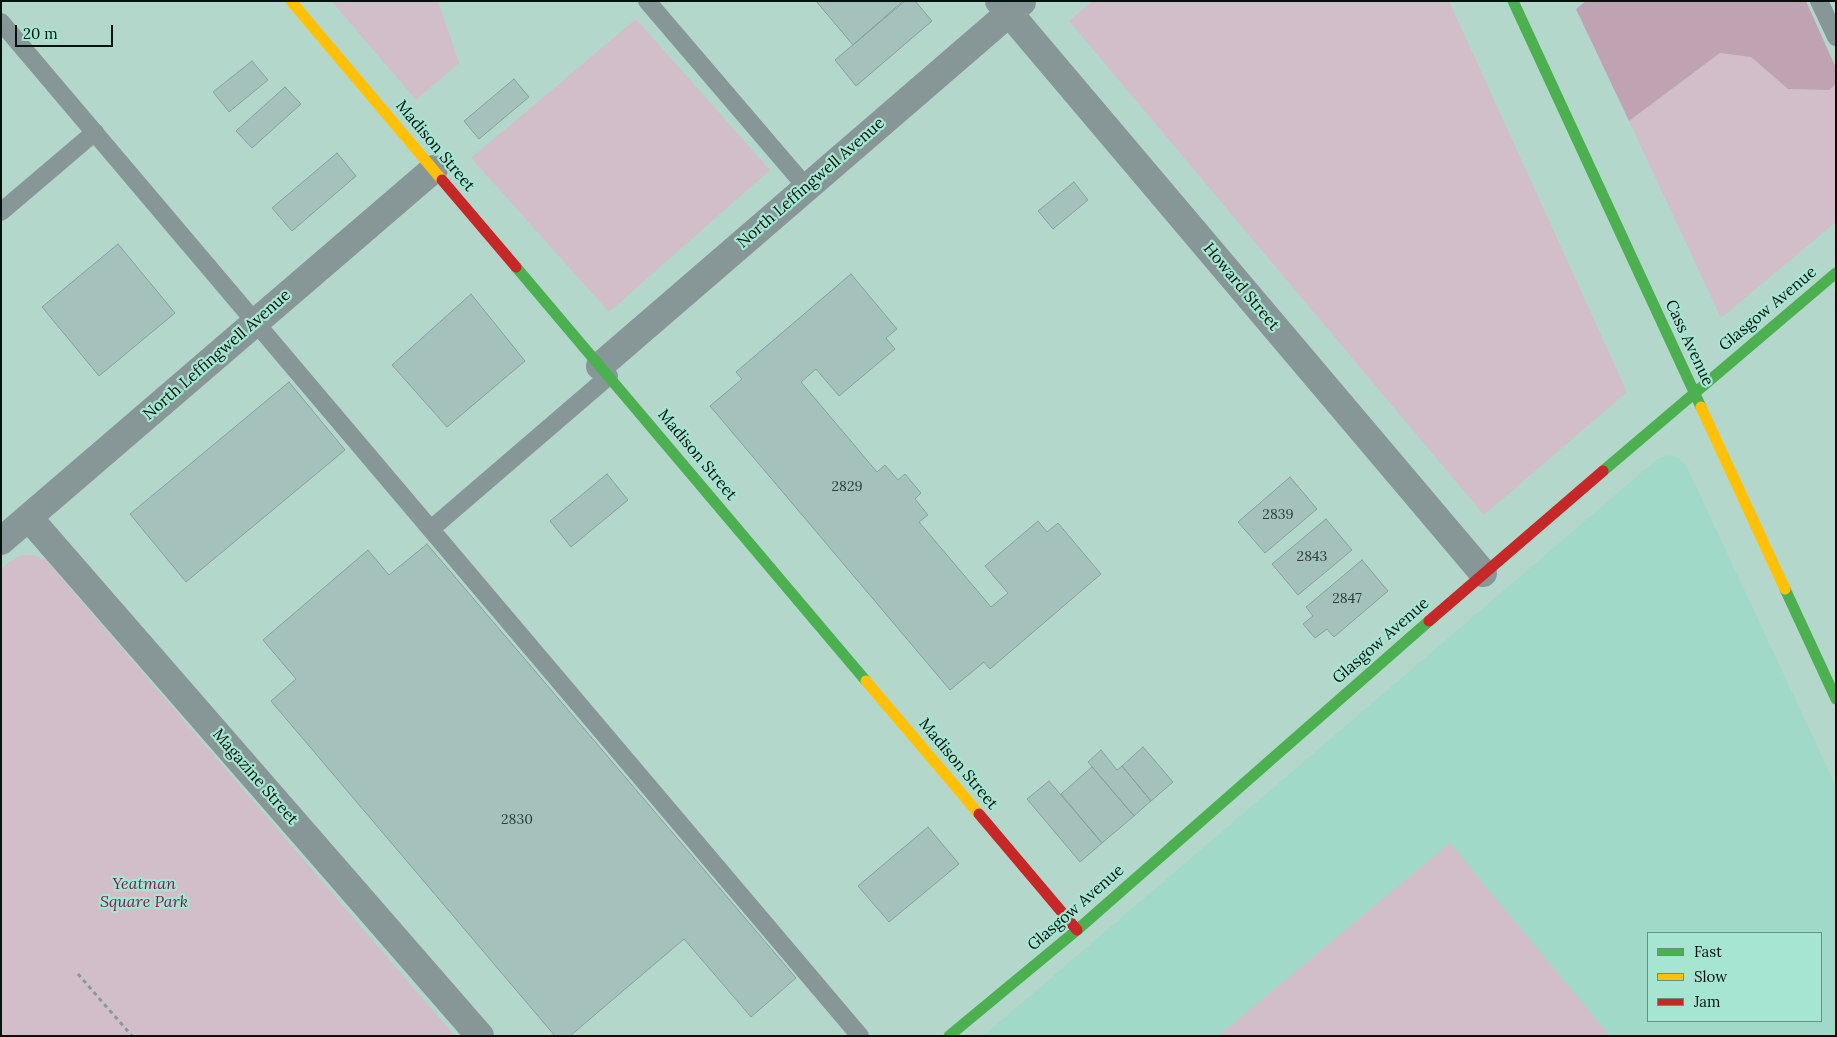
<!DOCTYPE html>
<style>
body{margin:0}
#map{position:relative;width:1837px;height:1037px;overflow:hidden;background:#b4d7cc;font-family:Lora,serif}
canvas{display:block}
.frame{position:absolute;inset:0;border:2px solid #00130d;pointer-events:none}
.legend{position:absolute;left:1647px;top:932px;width:175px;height:90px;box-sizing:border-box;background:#a6e5d1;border:1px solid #649183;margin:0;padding:6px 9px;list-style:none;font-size:15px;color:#00130d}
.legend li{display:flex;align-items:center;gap:10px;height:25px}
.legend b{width:25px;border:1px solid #649183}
.scale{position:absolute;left:15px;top:25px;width:98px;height:22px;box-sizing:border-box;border:2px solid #00130d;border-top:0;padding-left:6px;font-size:15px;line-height:18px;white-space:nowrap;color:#00130d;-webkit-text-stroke:4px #a6e5d1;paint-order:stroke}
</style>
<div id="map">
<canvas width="1837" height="1037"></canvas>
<div class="frame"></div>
<ul class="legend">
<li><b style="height:6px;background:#4caf50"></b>Fast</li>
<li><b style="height:6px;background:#ffc107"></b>Slow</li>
<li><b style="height:6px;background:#c62828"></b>Jam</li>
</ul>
<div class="scale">20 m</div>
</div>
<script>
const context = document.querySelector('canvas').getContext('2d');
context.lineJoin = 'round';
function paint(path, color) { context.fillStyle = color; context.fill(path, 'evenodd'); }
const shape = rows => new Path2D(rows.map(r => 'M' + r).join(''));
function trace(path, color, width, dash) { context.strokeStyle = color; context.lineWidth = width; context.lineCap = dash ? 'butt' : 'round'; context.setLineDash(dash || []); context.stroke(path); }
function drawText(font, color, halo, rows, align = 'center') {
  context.font = font + ' Lora,serif'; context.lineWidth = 4.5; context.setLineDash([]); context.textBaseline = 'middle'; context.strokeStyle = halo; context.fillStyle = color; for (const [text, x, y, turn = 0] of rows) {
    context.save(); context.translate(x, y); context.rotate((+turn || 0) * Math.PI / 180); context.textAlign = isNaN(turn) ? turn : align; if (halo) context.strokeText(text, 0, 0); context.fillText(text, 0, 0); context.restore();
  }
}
const built = shape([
 [1668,455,1677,457,1686,465,1836,786,1836,1036,983,1036,1657,459],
 [1648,933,1821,933,1821,1021,1648,1021]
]);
const green = shape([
 [331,1,438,1,459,63,416,100],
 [1092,1,1449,1,1627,392,1484,515,1069,21],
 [636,19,770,170,609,312,471,158],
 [1720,53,1751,57,1788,89,1829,90,1836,84,1836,222,1721,318,1629,121],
 [22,555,33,555,46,560,455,1036,1,1036,1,569,9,562],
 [1450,843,1610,1036,1218,1036]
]);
const forest = shape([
 [1586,1,1806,1,1836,68,1836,84,1829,90,1788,89,1751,57,1720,53,1629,121,1576,9]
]);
const building = shape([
 [816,1,903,1,853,45,816,1],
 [905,1,915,1,932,21,856,86,835,60,905,1],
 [252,61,268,80,229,112,213,92,252,61],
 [514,79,529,97,479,139,464,121,514,79],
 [285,87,301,104,252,148,236,131,285,87],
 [337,153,356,176,292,231,272,208,337,153],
 [1074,182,1088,200,1053,229,1038,211,1074,182],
 [118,244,175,313,99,376,42,307,118,244],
 [851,274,897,329,886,338,895,349,839,396,816,369,801,382,877,472,885,465,898,480,905,474,921,493,915,499,928,515,919,522,991,607,1008,593,985,566,1038,521,1047,532,1058,523,1101,574,990,669,984,662,950,690,710,406,742,379,736,372,851,274],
 [471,294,525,361,447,427,392,365,471,294],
 [289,382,345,450,186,582,130,514,289,382],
 [607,474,628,500,571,547,550,521,607,474],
 [1290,477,1317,509,1265,553,1238,522,1290,477],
 [1326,519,1352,550,1298,595,1272,564,1326,519],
 [427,544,796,978,751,1017,684,939,570,1036,555,1036,271,701,296,679,263,640,368,550,389,575,427,544],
 [1362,560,1388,591,1334,637,1327,629,1315,638,1303,624,1313,616,1306,607,1362,560],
 [1143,747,1173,782,1151,801,1122,766,1143,747],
 [1101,750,1117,770,1122,766,1151,801,1134,816,1088,762,1101,750],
 [1092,767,1134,816,1102,843,1061,794,1092,767],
 [1049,781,1102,843,1080,862,1027,799,1049,781],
 [928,827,959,864,889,922,858,886,928,827]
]);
const path = shape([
 [78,974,132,1036]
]);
const lane = shape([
 [647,1,807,188],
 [1819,1,1836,37],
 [1,22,860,1036],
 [1,212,95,132],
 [431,529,609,376]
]);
const street = shape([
 [999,1,1483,573],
 [600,366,1022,2],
 [29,518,480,1036],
 [1,541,434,169]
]);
const fast = shape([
 [1513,1,1701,407],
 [516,267,866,681],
 [1603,471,1836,273],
 [1785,589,1836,699],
 [949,1036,1077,930,1429,621]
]);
const slow = shape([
 [291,1,442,180],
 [1701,407,1785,589],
 [866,681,979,814]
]);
const jam = shape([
 [442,180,516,267],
 [1429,621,1603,471],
 [979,814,1077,930]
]);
const numberNames = [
 ["2829",847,487],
 ["2839",1278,515],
 ["2843",1312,557],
 ["2847",1347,599],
 ["2830",517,820]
];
const streetNames = [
 ["Madison Street",435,146,50],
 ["North Leffingwell Avenue",811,183,-41],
 ["Howard Street",1241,287,50],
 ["Glasgow Avenue",1768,309,-40],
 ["Cass Avenue",1689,343,65],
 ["North Leffingwell Avenue",217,355,-41],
 ["Madison Street",697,455,50],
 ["Glasgow Avenue",1381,641,-41],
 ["Madison Street",958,764,50],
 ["Magazine Street",255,777,49],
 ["Glasgow Avenue",1076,908,-41]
];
const parkNames = [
 ["Yeatman",144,884],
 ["Square Park",144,902]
];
paint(built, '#a1d9c8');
paint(green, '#d1bec8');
paint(forest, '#c0a3b2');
paint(building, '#a5c1bc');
trace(building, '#84a19c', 1);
trace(path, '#889a96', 3, [4, 4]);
trace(lane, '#879696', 18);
trace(street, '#879696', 28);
trace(fast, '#4caf50', 11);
trace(slow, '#ffc107', 11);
trace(jam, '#c62828', 11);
drawText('14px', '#2a403a', null, numberNames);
drawText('16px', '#00130d', '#a6e5d1', streetNames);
drawText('italic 16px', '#7c1b4f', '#a6e5d1', parkNames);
</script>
